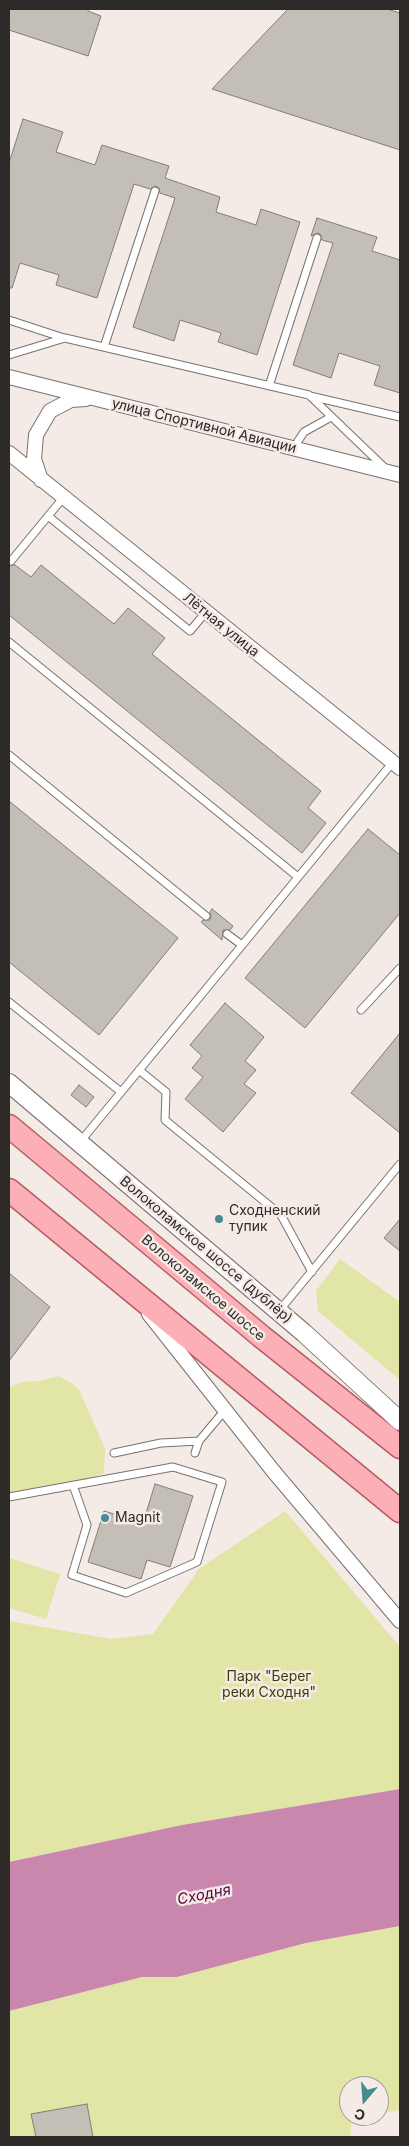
<!DOCTYPE html>
<meta charset="utf-8">
<style>
body{margin:0}
#map{position:relative;width:409px;height:2146px;overflow:hidden;background:#f4eae6;font-family:Inter,sans-serif}
canvas{display:block}
.frame{position:absolute;inset:0;border:10px solid #2d2a28;pointer-events:none}
.north{position:absolute;left:339px;top:2076px;width:50px;height:50px;box-sizing:border-box;background:#f4eae6;border:1px solid #a49d9a;border-radius:50%;rotate:198deg;font-size:14px;font-weight:700;line-height:20px;text-align:center;color:#2d2a28}
.north::after{content:'';display:block;margin:auto;width:18px;height:22px;background:#448b94;clip-path:polygon(50% 0,100% 100%,50% 72%,0 100%)}
</style>
<div id="map">
<canvas width="409" height="2146"></canvas>
<div class="frame"></div>
<div class="north">С</div>
</div>
<script>
const context = document.querySelector('canvas').getContext('2d');
context.lineJoin = 'round';
function paint(path, color) { context.fillStyle = color; context.fill(path, 'evenodd'); }
const shape = rows => new Path2D(rows.map(r => 'M' + r).join(''));
function trace(path, color, width, dash) { context.strokeStyle = color; context.lineWidth = width; context.lineCap = dash ? 'butt' : 'round'; context.setLineDash(dash || []); context.stroke(path); }
function drawText(font, color, halo, rows, align = 'center') {
  context.font = font + ' Inter,sans-serif'; context.lineWidth = 5; context.setLineDash([]); context.textBaseline = 'middle'; context.strokeStyle = halo; context.fillStyle = color; for (const [text, x, y, turn = 0] of rows) {
    context.save(); context.translate(x, y); context.rotate((+turn || 0) * Math.PI / 180); context.textAlign = isNaN(turn) ? turn : align; if (halo) context.strokeText(text, 0, 0); context.fillText(text, 0, 0); context.restore();
  }
}
const green = shape([
 [340,1259,400,1302,400,1380,318,1311,316,1291],
 [59,1376,73,1384,79,1390,105,1448,104,1473,83,1481,9,1494,9,1388,21,1382,39,1381],
 [285,1511,400,1647,400,1789,182,1825,9,1862,9,1621,111,1639,153,1634,199,1569],
 [10,1558,60,1574,46,1619,9,1608],
 [400,1926,400,2110,379,2114,379,2086,349,2086,349,2116,370,2116,352,2119,350,2137,9,2137,9,2011,142,1977,177,1977,306,1943]
]);
const water = shape([
 [400,1789,400,1926,306,1943,177,1977,142,1977,9,2011,9,1862,182,1825]
]);
const building = shape([
 [9,9,88,9,88,11,101,16,88,56,9,30,9,9],
 [288,9,387,9,400,13,400,150,212,89,288,9],
 [23,119,63,132,56,152,95,165,102,145,169,166,165,178,220,197,216,212,256,225,261,209,300,222,257,355,218,342,221,333,180,320,174,341,133,327,175,198,160,193,159,188,156,186,150,189,134,184,97,298,56,285,59,275,20,263,12,288,9,288,9,163,23,119],
 [317,218,377,237,372,251,400,260,400,393,374,385,380,366,339,353,331,378,293,365,333,243,322,240,321,235,318,233,311,236,317,218],
 [15,565,31,577,41,565,114,624,128,608,165,638,152,654,321,791,308,808,326,823,302,853,9,615,9,566,15,565],
 [9,801,178,938,99,1035,9,962,9,801],
 [368,829,400,855,400,913,305,1028,245,978,368,829],
 [212,909,233,926,230,930,223,930,222,940,201,922,203,920,210,920,211,916,210,912,212,909],
 [225,1003,264,1037,245,1061,256,1070,244,1084,256,1093,223,1132,185,1099,203,1077,192,1068,202,1056,190,1045,225,1003],
 [400,1033,400,1133,351,1093,400,1033],
 [79,1085,94,1097,86,1107,71,1095,79,1085],
 [400,1219,400,1251,384,1238,400,1219],
 [9,1273,50,1307,9,1361,9,1273],
 [155,1484,193,1496,170,1567,147,1560,141,1579,88,1562,104,1511,143,1523,155,1484],
 [87,2104,93,2137,36,2137,31,2114,87,2104]
]);
const service = shape([
 [9,320,64,338],
 [104,347,155,191],
 [9,355,65,338,309,395,385,468],
 [269,386,317,238],
 [310,396,400,417],
 [296,449,298,441,304,432,331,417],
 [48,516,190,631,206,612],
 [11,561,63,498],
 [9,642,298,877],
 [9,755,206,916],
 [227,934,242,945],
 [9,1002,121,1092],
 [361,1010,400,968],
 [139,1070,166,1092,165,1120,281,1215,312,1272],
 [80,1142,393,762],
 [279,1311,400,1164],
 [114,1453,161,1443,199,1441],
 [195,1453,199,1441,225,1410],
 [9,1497,173,1467,222,1482,197,1562,126,1593,72,1575,87,1525,73,1485]
]);
const minor = shape([
 [9,377,400,475],
 [9,453,400,768],
 [41,480,34,459,36,435,50,411,71,400,86,399],
 [149,1314,274,1472,400,1621]
]);
const tertiary = shape([
 [9,1083,304,1333,400,1421]
]);
const primary = shape([
 [9,1126,262,1337,400,1447],
 [9,1190,400,1511]
]);
const markers = [
 [219,1219,5,"#448b94"],
 [105,1518,5,"#448b94"]
];
const streetNames = [
 ["улица Спортивной Авиации",204,426,14],
 ["Лётная улица",221,625,39],
 ["Волоколамское шоссе (дублёр)",206,1250,40],
 ["Волоколамское шоссе",203,1288,40]
];
const poiNames = [
 ["Сходненский",229,1211],
 ["тупик",229,1227],
 ["Magnit",115,1518]
];
const parkNames = [
 ["Парк \"Берег",269,1677],
 ["реки Сходня\"",269,1693]
];
const waterNames = [
 ["Сходня",204,1895,-11]
];
paint(green, '#e1e5a6');
paint(water, '#ca87ad');
paint(building, '#c3bfb7');
trace(building, '#827d76', 1);
trace(service, '#7a726e', 9);
trace(minor, '#7a726e', 16);
trace(tertiary, '#7a726e', 20);
trace(primary, '#b25e64', 25);
trace(service, '#fff', 7);
trace(minor, '#fff', 14);
trace(tertiary, '#fff', 18);
trace(primary, '#fcafb6', 22);
for (const [x, y, r, color] of markers) { const dot = new Path2D(); dot.arc(x, y, r, 0, 2 * Math.PI); context.fillStyle = color; context.fill(dot); trace(dot, '#f4eae6', 2); }
drawText('14px', '#2d2a28', '#f4eae6', streetNames);
drawText('14px', '#2d2a28', '#f4eae6', poiNames, 'left');
drawText('14px', '#3c3e02', '#f4eae6', parkNames);
drawText('italic 15px', '#57063f', '#f4eae6', waterNames);
</script>
